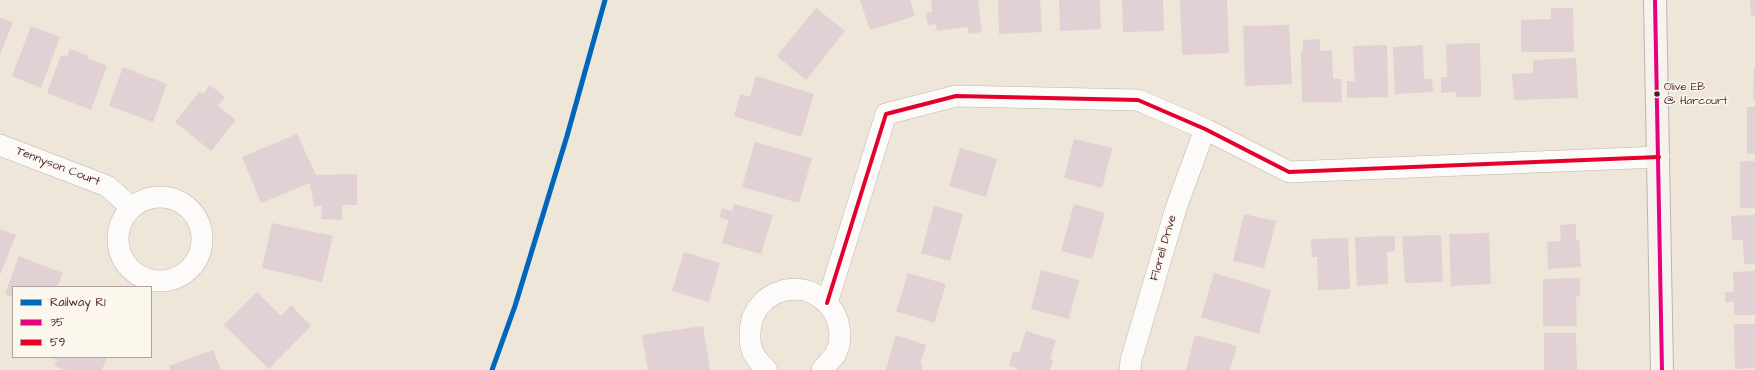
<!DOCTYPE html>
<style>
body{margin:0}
#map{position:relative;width:1755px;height:370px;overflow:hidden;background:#eee6d9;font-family:"Architects Daughter",sans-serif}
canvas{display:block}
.legend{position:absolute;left:12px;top:286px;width:140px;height:72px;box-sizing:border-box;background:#fbf7ec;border:1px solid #b4a19f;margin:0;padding:5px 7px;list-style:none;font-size:12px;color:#4a1f2b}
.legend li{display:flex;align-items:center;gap:8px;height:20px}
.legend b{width:20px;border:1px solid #b4a19f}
</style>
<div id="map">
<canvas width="1755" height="370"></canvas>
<ul class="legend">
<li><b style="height:5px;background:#0065bd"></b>Railway R1</li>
<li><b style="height:5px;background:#e5007d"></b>35</li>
<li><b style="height:5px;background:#e4002b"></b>59</li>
</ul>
</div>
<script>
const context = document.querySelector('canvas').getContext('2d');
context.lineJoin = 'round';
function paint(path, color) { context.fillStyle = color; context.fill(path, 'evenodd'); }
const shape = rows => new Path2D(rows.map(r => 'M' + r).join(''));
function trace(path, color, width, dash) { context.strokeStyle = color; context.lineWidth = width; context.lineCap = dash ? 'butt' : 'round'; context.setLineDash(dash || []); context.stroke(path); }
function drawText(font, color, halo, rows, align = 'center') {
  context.font = font + ' "Architects Daughter",sans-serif'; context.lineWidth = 3; context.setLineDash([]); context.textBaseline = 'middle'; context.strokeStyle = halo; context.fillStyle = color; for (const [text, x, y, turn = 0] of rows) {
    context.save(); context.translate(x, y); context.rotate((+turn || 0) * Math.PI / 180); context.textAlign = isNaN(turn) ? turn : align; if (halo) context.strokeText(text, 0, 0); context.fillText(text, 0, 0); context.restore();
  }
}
const building = shape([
 [860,0,910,0,915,16,870,30],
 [931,0,978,0,982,32,969,34,968,27,937,31,936,24,928,25,926,13,932,12],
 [998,0,1040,0,1042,32,999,34],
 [1059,0,1100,0,1101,29,1060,31],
 [1122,0,1163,0,1164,31,1123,32],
 [1180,0,1227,0,1229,53,1182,55],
 [1750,0,1755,0,1755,15,1751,16],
 [816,8,845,31,806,80,777,56],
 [1551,8,1573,8,1574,52,1521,52,1521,20,1551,19],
 [0,18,13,22,0,55],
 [1289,25,1292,84,1245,86,1243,26],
 [31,26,60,37,41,88,12,76],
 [1320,39,1320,51,1332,50,1333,79,1341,79,1342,102,1302,102,1301,51,1303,51,1303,40],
 [1480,43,1481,97,1456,97,1456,92,1441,93,1441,77,1447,77,1446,44],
 [1387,45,1388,97,1347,98,1347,81,1355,81,1353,46],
 [1423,45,1424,79,1432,79,1433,92,1395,94,1393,47],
 [70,49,88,56,87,58,107,66,91,110,47,93,61,55,67,57],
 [1576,58,1578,98,1514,100,1512,74,1533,73,1533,60],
 [123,67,167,84,153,122,109,106],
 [1754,68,1755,68,1755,99,1753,99],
 [756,76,814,94,801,137,734,116,740,94,750,97],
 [210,85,225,97,218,106,236,120,211,151,175,122,200,91,203,94],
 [1747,107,1755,107,1755,154,1747,154],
 [297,134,316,175,357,174,357,205,342,205,342,220,321,219,322,206,314,206,310,183,261,203,242,157],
 [1074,139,1112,148,1102,188,1064,178],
 [755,142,812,158,799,203,742,187],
 [960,148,997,159,986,197,949,186],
 [1740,161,1755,161,1755,208,1740,208],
 [734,204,773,215,761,254,722,243,729,220,719,217,722,208,732,211],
 [1074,204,1105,213,1092,259,1061,251],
 [934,206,963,214,950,261,921,253],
 [1244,214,1276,221,1264,268,1233,261],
 [1755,215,1755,264,1744,264,1743,240,1732,240,1731,216],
 [272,223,333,236,322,282,262,268],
 [1576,224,1576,240,1579,240,1581,267,1548,269,1547,242,1561,241,1560,225],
 [0,229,16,235,0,275],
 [1489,233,1491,284,1451,286,1449,234],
 [1441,235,1443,282,1405,283,1402,236],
 [1395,236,1395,251,1387,252,1388,284,1357,286,1355,237],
 [1348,238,1350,289,1318,290,1317,257,1312,257,1311,239],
 [684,252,720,263,709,302,672,291],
 [19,256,63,273,57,287,13,287,13,297,5,294],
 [1041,270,1079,280,1069,319,1031,309],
 [1755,271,1755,315,1734,315,1734,302,1725,302,1725,292,1734,292,1733,272],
 [908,273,946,284,934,323,896,311],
 [1214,273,1271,290,1259,334,1201,317],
 [1580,278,1580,297,1576,296,1577,326,1543,326,1543,279],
 [257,292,281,316,291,305,311,326,269,369,224,325],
 [1734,324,1755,324,1755,368,1735,369],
 [703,326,710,370,648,370,642,335],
 [1026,331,1056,340,1050,359,1053,360,1050,370,1017,370,1017,368,1009,366,1013,351,1019,353],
 [1544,333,1576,333,1577,370,1544,370],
 [896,335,926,345,920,364,923,365,921,370,886,370],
 [1195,335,1237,346,1230,370,1186,370],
 [213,350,221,370,171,370,169,366],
 [48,357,107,357,102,370,66,370,54,366,57,360]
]);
const minor = shape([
 [0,145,107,186,132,208],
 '118 239a42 42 0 1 1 84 0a42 42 0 1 1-84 0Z',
 [827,303,886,114,956,96,1138,100,1205,129,1289,172,1659,157],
 [767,370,760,363,753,353,750,342,750,331,752,319,757,309,765,300,774,294,785,290,797,289,808,291,818,296,827,303,834,312,838,322,840,334,839,345,835,355,822,370],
 [1130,370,1131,360,1176,208,1205,129]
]);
const secondary = shape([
 [1655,0,1662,370]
]);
const bus1 = shape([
 [1655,0,1662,370]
]);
const bus2 = shape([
 [827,303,886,114,956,96,1138,100,1205,129,1289,172,1659,157]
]);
const rail1 = shape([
 [492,370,515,306,567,136,605,0]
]);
const markers = [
 [1657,94,3.5,"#4a1f2b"]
];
const busNames = [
 ["Olive EB",1664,88],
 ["@ Harcourt",1664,102]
];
const streetNames = [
 ["Tennyson Court",58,167,21],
 ["Florell Drive",1164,248,-74]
];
paint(building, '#e1d0d4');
trace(minor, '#bdb4ad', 22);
trace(secondary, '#bdb4ad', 24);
trace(minor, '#fcfbf9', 21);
trace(secondary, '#f6f3ef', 22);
trace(bus1, '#e5007d', 4);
trace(bus2, '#e4002b', 4);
trace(rail1, '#0065bd', 5);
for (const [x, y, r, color] of markers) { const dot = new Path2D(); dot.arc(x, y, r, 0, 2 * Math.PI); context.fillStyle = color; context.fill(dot); trace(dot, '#fbf7ec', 1.5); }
drawText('11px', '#4a1f2b', '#fbf7ec', busNames, 'left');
drawText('12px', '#4a1f2b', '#fbf7ec', streetNames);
</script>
